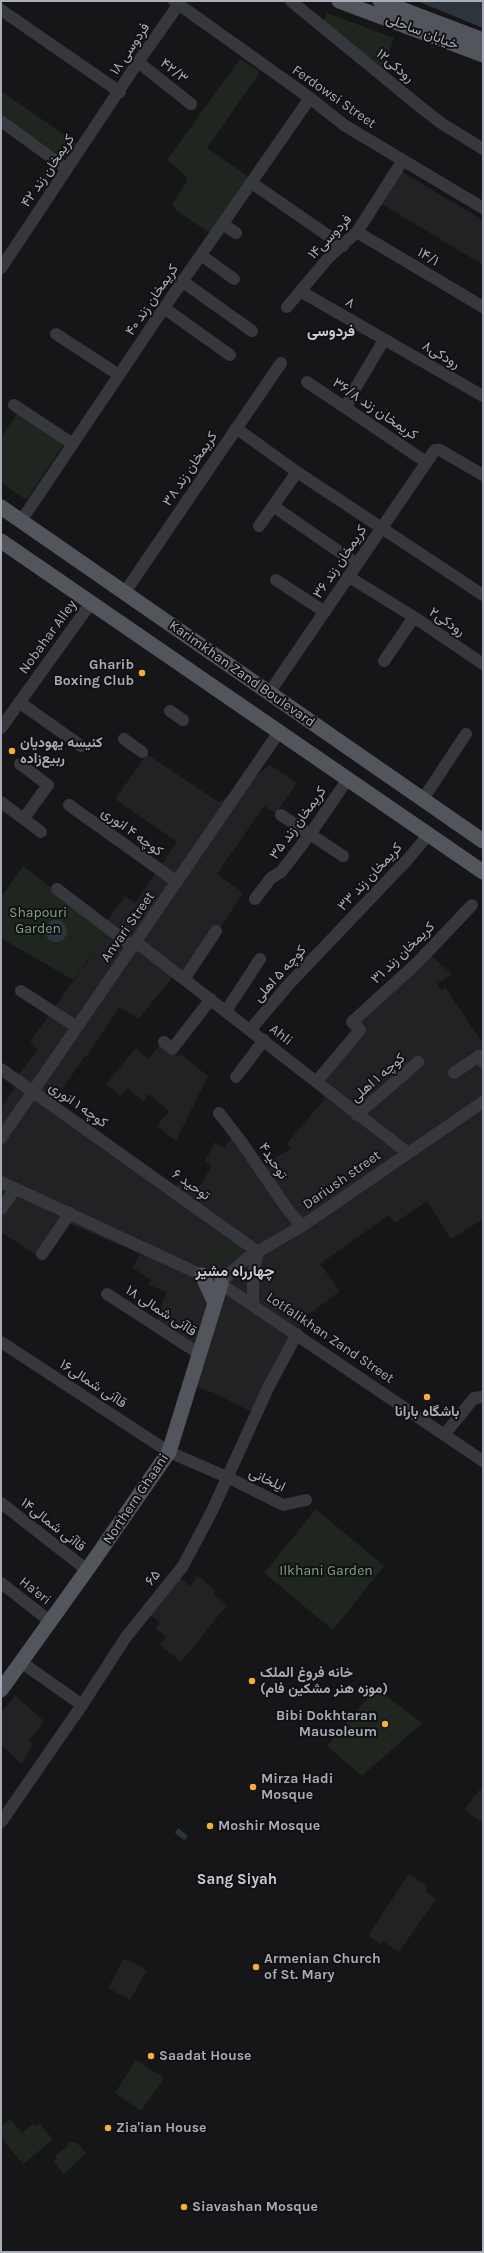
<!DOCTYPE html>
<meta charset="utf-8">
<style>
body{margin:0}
#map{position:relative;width:484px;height:2253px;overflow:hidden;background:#161618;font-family:Karla,sans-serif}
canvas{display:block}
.frame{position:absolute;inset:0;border:2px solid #a8adb8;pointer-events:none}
</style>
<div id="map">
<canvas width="484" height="2253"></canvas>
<div class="frame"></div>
</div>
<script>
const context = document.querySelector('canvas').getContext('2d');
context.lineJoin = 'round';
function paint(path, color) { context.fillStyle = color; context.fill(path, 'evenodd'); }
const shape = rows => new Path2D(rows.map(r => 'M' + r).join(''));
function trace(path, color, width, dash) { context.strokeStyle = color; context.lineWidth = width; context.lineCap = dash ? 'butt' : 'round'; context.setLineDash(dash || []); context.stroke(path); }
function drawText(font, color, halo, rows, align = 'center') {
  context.font = font + ' Karla,Vazirmatn,sans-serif'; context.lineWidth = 4; context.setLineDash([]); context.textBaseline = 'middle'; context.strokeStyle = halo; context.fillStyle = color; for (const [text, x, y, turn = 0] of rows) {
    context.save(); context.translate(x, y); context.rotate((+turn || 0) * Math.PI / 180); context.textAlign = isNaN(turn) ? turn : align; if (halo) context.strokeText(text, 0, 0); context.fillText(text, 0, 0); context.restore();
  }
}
const built = shape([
 [399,170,483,220,483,265,380,203],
 [147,754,219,802,270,765,297,783,276,813,264,806,217,874,243,893,187,978,177,971,139,1019,119,1007,88,1055,86,1055,53,1102,100,1142,98,1146,140,1175,146,1169,176,1186,182,1179,197,1190,212,1166,205,1161,215,1142,224,1148,233,1136,260,1167,290,1149,287,1143,324,1100,322,1077,359,1032,350,1023,429,954,452,974,437,984,442,990,445,987,483,1044,483,1219,451,1239,427,1201,395,1223,389,1215,320,1264,340,1291,304,1318,254,1413,214,1393,193,1386,202,1357,156,1322,166,1292,149,1285,151,1280,133,1268,140,1254,66,1222,42,1259,1,1232,1,1108,16,1087,19,1074,38,1049,30,1042,108,932,102,928,125,896,135,903,177,842,115,799],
 [161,1043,177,1057,180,1054,208,1076,176,1141,157,1126,169,1111,149,1094,143,1101,127,1088,120,1096,106,1084,136,1048,148,1059],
 [198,1576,216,1590,213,1593,227,1605,181,1662,160,1645,166,1637,155,1628,160,1622,149,1614,179,1577,190,1586],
 [15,1695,44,1721,29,1741,33,1744,22,1764,1,1745,1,1713],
 [480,1789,483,1792,483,1823,464,1810],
 [409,1873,428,1887,425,1891,436,1899,399,1952,383,1941,380,1944,368,1936],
 [127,1959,147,1970,130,2000,108,1988,123,1960]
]);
const green = shape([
 [327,13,394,38,383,70,323,22],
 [240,59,260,72,207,148,249,177,210,233,177,211,172,204,187,182,187,177,167,160],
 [1,91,76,143,65,159,1,115],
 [19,411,65,442,26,500,1,482,1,437],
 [23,866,108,932,73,980,1,938,1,897],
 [226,1243,238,1243,244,1248,221,1267,202,1256,209,1249],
 [316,1509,384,1566,333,1630,264,1573],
 [376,1688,422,1723,362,1776,327,1746],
 [136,2060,164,2078,141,2111,115,2093],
 [10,2119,22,2133,33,2124,35,2126,39,2123,51,2137,51,2141,23,2164,1,2138,1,2126],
 [69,2141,78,2144,86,2153,64,2174,53,2161,57,2158,55,2156,68,2145]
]);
const water = shape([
 [417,1,483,1,483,28],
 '45 931a11 11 0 1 1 22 0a11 11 0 1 1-22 0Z',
 [178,1828,188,1836,184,1840,175,1833]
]);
const minor = shape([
 [174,1,310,98,344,125,483,208],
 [291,1,418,105,441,123,483,149],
 [1,10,120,92],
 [138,62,191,104],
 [1,121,67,169],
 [252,183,343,246],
 [223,224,236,233],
 [357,232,483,307],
 [201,255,234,279],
 [1,268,138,62,179,4],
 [182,281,252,331],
 [300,291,483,396],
 [287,307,329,257,357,232,403,160],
 [164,308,230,355],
 [56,334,119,375],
 [307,382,426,462],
 [14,405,73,444],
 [347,408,350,397,384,340],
 [236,428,297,472,483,595],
 [273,506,357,564],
 [21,521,164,308,310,98],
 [259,526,297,472],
 [349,577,414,617,483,664],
 [276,580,325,612],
 [125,592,281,363],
 [384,661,414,617],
 [269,693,435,450,440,450,483,475],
 [19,702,81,746],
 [170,711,183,720],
 [1,728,91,603],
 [124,739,142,752],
 [20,764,48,785,24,818],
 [423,799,466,734],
 [1,802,41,832],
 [69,805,177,882],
 [281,815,343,856],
 [57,889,133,947],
 [255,899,271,878,281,872,311,833,347,780],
 [136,942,408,1153],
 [185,978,216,931],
 [21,991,77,1027],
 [226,1011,260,959],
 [250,1030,290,983,408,859,428,835],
 [164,1042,172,1049,211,999],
 [1,1069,258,1252,253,1274,253,1305],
 [454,1073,479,1056,483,1062],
 [236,1077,264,1040],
 [316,1082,360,1030,352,1022,418,962,472,905],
 [219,1113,240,1140,288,1210,302,1226],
 [357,1115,418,1062],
 [1,1138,279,732],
 [1,1182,221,1284,483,1461],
 [1,1209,15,1189],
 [42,1254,70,1213],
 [221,1284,231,1272,247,1258,302,1226,483,1102],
 [107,1294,198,1353],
 [1,1342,169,1452,229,1478,283,1505,306,1500],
 [444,1435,474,1398,483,1397],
 [1,1503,87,1570],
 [1,1583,51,1622],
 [21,1662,82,1705],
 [1,1822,82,1705,126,1637,183,1566,212,1511,268,1388,297,1334]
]);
const major = shape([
 [339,1,483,55],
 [380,1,483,40],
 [1,507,483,841],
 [1,541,483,872],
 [202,1275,215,1303],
 [1,1690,87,1570,169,1452,221,1284]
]);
const markers = [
 [142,673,4,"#f2b134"],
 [12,751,4,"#f2b134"],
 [427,1397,4,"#f2b134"],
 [252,1681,4,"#f2b134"],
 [385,1724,4,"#f2b134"],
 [253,1787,4,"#f2b134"],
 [210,1826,4,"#f2b134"],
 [256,1967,4,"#f2b134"],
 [151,2056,4,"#f2b134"],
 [108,2128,4,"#f2b134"],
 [184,2207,4,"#f2b134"]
];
const streetNames = [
 ["خیابان ساحلی",422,32,21],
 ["فردوسی ۱۸",130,49,-56],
 ["رودکی۱۲",395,66,40],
 ["۴۲/۳",174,71,38],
 ["Ferdowsi Street",334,97,35],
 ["کریمخان زند ۴۲",48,171,-56],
 ["فردوسی۱۴",330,237,-46],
 ["۱۴/۱",428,257,31],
 ["کریمخان زند ۴۰",152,300,-56],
 ["۸",350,303,31],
 ["رودکی۸",441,355,30],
 ["کریمخان زند ۳۶/۸",375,409,34],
 ["کریمخان زند ۳۸",190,469,-56],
 ["کریمخان زند ۳۶",340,562,-56],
 ["رودکی۲",447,622,34],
 ["Nobahar Alley",48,637,-54],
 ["Karimkhan Zand Boulevard",242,674,35],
 ["کریمخان زند ۳۵",298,823,-54],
 ["کوچه ۴ انوری",132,832,36],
 ["کریمخان زند ۳۳",370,877,-47],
 ["Anvari Street",128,927,-55],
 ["کریمخان زند ۳۱",403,953,-44],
 ["کوچه ۵ اهلی",280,974,-48],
 ["Ahli",281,1035,38],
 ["کوچه ۱ اهلی",378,1078,-41],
 ["کوچه ۱ انوری",78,1105,35],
 ["توحید۴",273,1161,56],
 ["Dariush street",342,1180,-35],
 ["۶ توحید",191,1185,35],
 ["۱۸ قاآنی شمالی",161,1311,33],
 ["Lotfalikhan Zand Street",330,1338,34],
 ["قاآنی شمالی۱۶",93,1384,33],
 ["ایلخانی",267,1480,25],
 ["Northern Ghaani",136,1499,-56],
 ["قاآنی شمالی۱۴",53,1525,38],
 ["۶۵",153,1578,-51],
 ["Ha'eri",35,1591,38]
];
const poiNames = [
 ["Gharib",134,665,"right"],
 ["Boxing Club",134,681,"right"],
 ["کنیسه یهودیان",20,743],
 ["ربیع‌زاده",20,759],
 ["باشگاه بارانا",427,1412,"center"],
 ["خانه فروغ الملک",260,1673],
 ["(موزه هنر مشکین فام)",260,1689],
 ["Bibi Dokhtaran",377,1716,"right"],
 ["Mausoleum",377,1732,"right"],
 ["Mirza Hadi",261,1779],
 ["Mosque",261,1795],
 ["Moshir Mosque",218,1826],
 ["Armenian Church",264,1959],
 ["of St. Mary",264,1975],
 ["Saadat House",159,2056],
 ["Zia'ian House",116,2128],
 ["Siavashan Mosque",192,2207]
];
const parkNames = [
 ["Shapouri",38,913],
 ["Garden",38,929],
 ["Ilkhani Garden",326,1571]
];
const neighbourhoodNames = [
 ["فردوسی",331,332],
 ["چهارراه مشیر",235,1272],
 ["Sang Siyah",237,1880]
];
paint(built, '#222225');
paint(green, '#1e261f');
paint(water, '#2c353c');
trace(minor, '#37383d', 12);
trace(major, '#53555c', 15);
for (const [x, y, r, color] of markers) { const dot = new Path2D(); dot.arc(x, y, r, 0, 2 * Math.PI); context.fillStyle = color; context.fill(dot); trace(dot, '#111113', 1.5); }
drawText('14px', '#a8adb8', '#111113', streetNames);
drawText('bold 14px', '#a8adb8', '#111113', poiNames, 'left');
drawText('14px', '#7fa381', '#111113', parkNames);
drawText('bold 15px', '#c9ccd4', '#111113', neighbourhoodNames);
</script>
